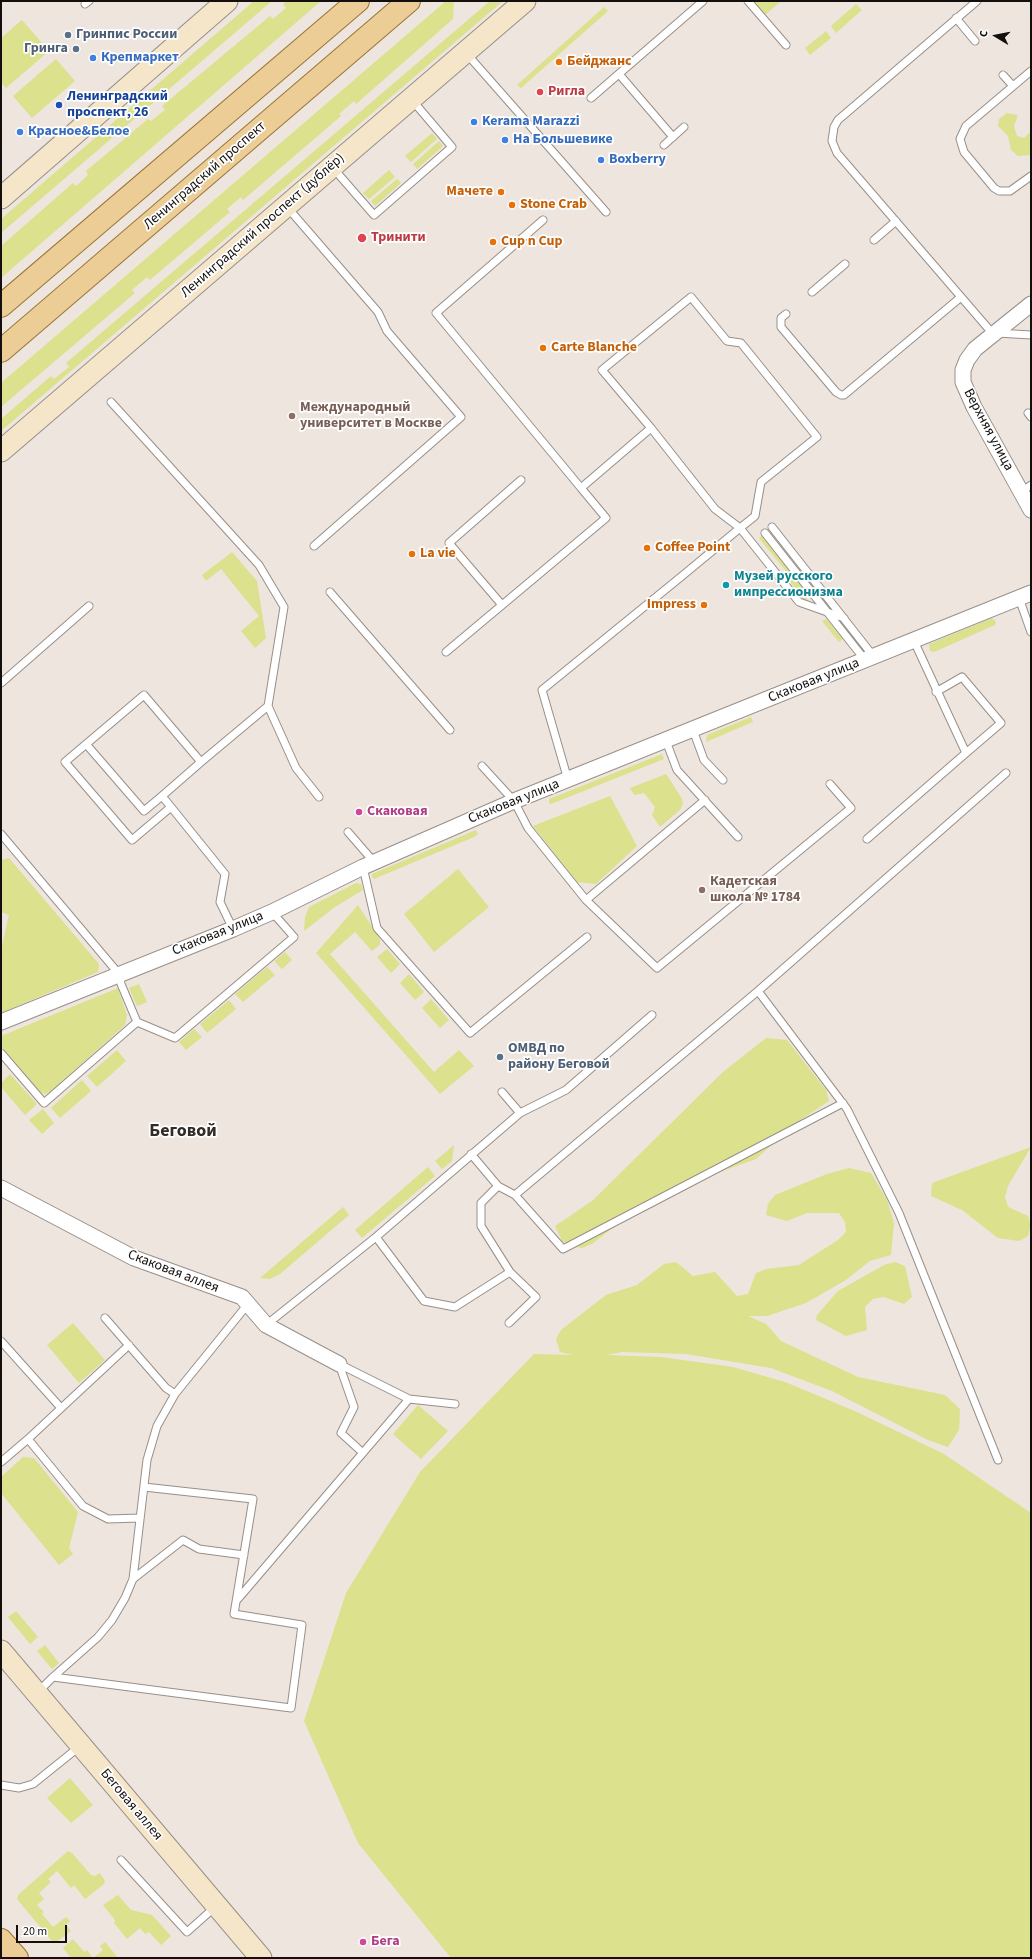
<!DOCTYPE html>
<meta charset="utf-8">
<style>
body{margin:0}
#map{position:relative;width:1032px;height:1959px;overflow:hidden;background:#eee5de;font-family:"Source Sans 3",sans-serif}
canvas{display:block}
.frame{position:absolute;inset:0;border:2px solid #120f0d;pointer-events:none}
.north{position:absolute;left:976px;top:16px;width:40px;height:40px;-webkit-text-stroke:3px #fff;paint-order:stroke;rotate:280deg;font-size:11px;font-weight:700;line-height:16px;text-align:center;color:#120f0d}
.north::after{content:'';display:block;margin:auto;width:14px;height:18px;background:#120f0d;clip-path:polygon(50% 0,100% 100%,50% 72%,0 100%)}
.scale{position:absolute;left:16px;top:1925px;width:51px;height:18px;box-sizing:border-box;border:2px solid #120f0d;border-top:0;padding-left:5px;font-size:12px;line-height:14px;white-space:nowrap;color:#120f0d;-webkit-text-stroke:3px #fff;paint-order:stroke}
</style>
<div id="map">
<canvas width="1032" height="1959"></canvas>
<div class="frame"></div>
<div class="north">С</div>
<div class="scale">20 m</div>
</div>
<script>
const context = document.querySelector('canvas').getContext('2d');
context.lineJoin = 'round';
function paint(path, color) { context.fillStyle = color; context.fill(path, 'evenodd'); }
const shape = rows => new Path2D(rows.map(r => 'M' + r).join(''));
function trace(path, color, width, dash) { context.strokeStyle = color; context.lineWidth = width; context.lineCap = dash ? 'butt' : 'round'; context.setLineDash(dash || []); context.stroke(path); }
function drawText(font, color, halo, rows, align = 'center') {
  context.font = font + ' "Source Sans 3",sans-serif'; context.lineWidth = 3.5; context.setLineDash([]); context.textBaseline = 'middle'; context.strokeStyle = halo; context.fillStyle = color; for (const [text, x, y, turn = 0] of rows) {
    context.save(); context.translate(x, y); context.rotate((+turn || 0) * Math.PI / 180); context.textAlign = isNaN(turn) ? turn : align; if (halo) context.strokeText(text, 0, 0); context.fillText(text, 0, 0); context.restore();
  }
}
const green = shape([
 [254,1,272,1,1,233,1,219],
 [287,1,321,1,1,278,1,246,73,183,76,186,88,175,86,171,148,119,151,121,165,110,162,106,270,16,273,19,286,8,283,4],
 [446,1,454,1,453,19,356,104,354,101,339,114,341,116,243,200,241,197,227,209,230,212,150,280,147,277,132,290,135,293,1,407,1,383],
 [490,1,503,1,1,431,1,419,51,376,54,379,69,367,66,363],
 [752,1,781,1,765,15],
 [856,4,862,10,836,33,831,26],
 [604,7,608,11,521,88,517,85],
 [22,20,49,51,6,88,1,82,1,38],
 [826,31,831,38,810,55,805,48],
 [56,59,75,81,32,118,13,96],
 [1007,113,1018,115,1014,126,1017,136,1024,138,1029,133,1031,134,1031,154,1030,155,1018,156,1011,150,1008,136,998,126,999,119],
 [432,133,437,139,411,162,405,156],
 [439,141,443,146,417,169,413,164],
 [389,170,395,177,369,199,363,193],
 [397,179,401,183,375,206,371,201],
 [762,535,810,596,805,601,789,580,789,575,759,538],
 [232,552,257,581,266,638,255,648,241,631,259,616,221,569,206,581,202,575],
 [992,618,996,622,995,625,934,652,930,651,929,644],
 [826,619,843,639,839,642,822,621],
 [751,717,753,722,706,742,707,735],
 [662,754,664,759,551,804,549,803,549,799],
 [666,774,681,797,683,803,681,809,660,827,652,815,655,807,644,793,634,795,630,788],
 [610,796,637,846,596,884,577,882,533,826],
 [476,830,478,834,474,837,374,879,372,877,372,874],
 [9,858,99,964,98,972,1,1013,1,950,9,915,1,912,1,860],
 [458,869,489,907,434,952,404,914],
 [356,883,361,884,363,890,335,907,304,931,305,917,309,907],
 [358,905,380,939,380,945,372,951,355,932,330,954,434,1072,459,1050,474,1066,440,1094,316,953],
 [387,949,400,964,391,973,377,957],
 [285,952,292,960,282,969,274,961],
 [267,967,275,975,243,1002,235,994],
 [409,974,424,992,415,1000,400,983],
 [139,984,147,1002,137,1006,129,988],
 [118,988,127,1015,125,1025,50,1092,45,1094,40,1092,1,1046,1,1036],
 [431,999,449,1020,440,1028,422,1008],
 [229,1000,236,1009,207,1033,200,1024],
 [194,1029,202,1037,186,1050,179,1042],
 [766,1038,787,1040,826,1090,829,1101,799,1121,756,1159,700,1179,645,1203,592,1244,582,1248,572,1246,562,1241,555,1226,592,1201,723,1072],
 [117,1050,126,1061,97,1087,87,1076],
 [10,1074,37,1104,25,1115,1,1087,1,1083],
 [82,1080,91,1091,60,1118,51,1108],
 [43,1109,54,1123,42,1134,29,1120],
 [454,1145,452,1161,442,1169,435,1161],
 [1031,1147,1008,1186,1005,1197,1008,1207,1028,1216,1031,1225,1028,1236,1019,1241,998,1238,962,1210,931,1196,932,1183],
 [428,1167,435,1176,362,1238,355,1230],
 [849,1168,871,1173,887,1200,894,1223,891,1255,870,1261,846,1280,806,1303,767,1316,748,1316,766,1324,781,1341,858,1377,945,1395,960,1409,959,1430,948,1447,928,1440,832,1391,771,1368,686,1354,622,1352,607,1355,661,1357,733,1367,785,1382,857,1412,944,1454,1031,1513,1031,1958,451,1958,358,1843,304,1721,346,1593,420,1472,534,1354,573,1355,560,1352,556,1339,561,1330,606,1295,637,1285,664,1264,676,1262,693,1276,715,1272,737,1296,748,1294,756,1273,766,1269,799,1265,838,1240,846,1232,845,1222,839,1213,807,1213,787,1221,766,1215,768,1204,775,1195,827,1174],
 [343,1207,349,1215,280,1274,270,1279,260,1278],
 [895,1262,905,1266,912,1297,904,1304,884,1297,873,1299,865,1307,867,1330,846,1336,816,1320,817,1315,838,1291,884,1265],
 [73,1323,105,1360,79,1383,47,1345],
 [418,1405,448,1431,421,1459,393,1434],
 [23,1457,34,1458,78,1512,69,1548,73,1554,59,1565,1,1493,1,1477],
 [16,1611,38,1637,30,1644,8,1617],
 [45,1645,59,1663,52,1669,37,1651],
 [70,1778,93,1805,71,1823,47,1798],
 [68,1851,72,1853,91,1875,95,1876,100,1873,105,1881,104,1884,85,1899,74,1885,71,1888,57,1871,48,1879,51,1882,39,1893,44,1899,37,1905,44,1912,42,1914,53,1927,66,1917,70,1921,66,1925,71,1931,55,1943,51,1940,17,1899,18,1895],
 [118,1895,131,1910,152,1915,171,1936,161,1945,149,1932,145,1934,140,1928,127,1939,114,1923,115,1920,103,1905],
 [73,1939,84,1952,87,1950,93,1958,103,1950,100,1946,105,1942,118,1958,71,1958,63,1948]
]);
const lane = shape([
 [748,1,786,45],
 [977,1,838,120,834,127,832,141,837,153,993,334],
 [85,4,89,1],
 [956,18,975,41],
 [466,53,606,212],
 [1031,71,966,126,960,139,964,152,994,188,999,191,1010,191,1031,176],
 [619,74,673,137],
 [1003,75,1013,86],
 [591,98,703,1],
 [664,145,684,127],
 [333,168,374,215,452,147,412,100],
 [287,207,378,312,387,331,461,417,314,546],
 [543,220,436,313,581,488],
 [874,240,896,221],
 [812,292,845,264],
 [786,314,781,318,781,327,836,392,841,395,844,395,961,297],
 [997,333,1031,335],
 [111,402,259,565,284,607,268,706,296,768,319,797],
 [1028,413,1031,417],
 [1021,492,1031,485],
 [772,527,874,657],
 [765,533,865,660],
 [330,592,450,730],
 [1019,598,1031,632],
 [502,605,449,543,521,480],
 [446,652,606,518,581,488,651,428],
 [1,683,89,606],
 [936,692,962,677,1001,723,966,753],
 [693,730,704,760,723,780],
 [666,741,677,770,738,837],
 [86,744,144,811,162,796],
 [201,762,268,706],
 [482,766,514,801,528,828,586,900,657,968,851,808,830,784],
 [568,780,542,690,682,576,740,528,755,516,761,482,817,437,741,343,727,341,691,297,602,370,651,428,715,509,740,528,799,602,844,618],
 [171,807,162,796,201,762,144,695,65,762,132,840,171,807,225,874,220,902,233,929],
 [348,832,374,862],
 [1,834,119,974,121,984,137,1022],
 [867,839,966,753,914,641],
 [363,867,377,928,470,1033,587,937],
 [586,900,705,800],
 [758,991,847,1109,899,1213,998,1460],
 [1,1053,44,1103,137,1022,175,1038,294,937,272,912],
 [502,1092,520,1113],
 [471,1154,498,1186,515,1195,758,991,1006,773],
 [498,1186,481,1203,481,1226,510,1272],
 [515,1195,563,1249,843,1103],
 [376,1237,424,1301,455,1307,510,1272,536,1297,509,1323],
 [105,1318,166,1388,175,1394],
 [266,1325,376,1237,520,1113,566,1090,652,1015],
 [1,1341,61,1408],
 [339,1364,354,1407,341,1433,363,1453],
 [409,1399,455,1404],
 [28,1439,83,1506,108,1519,140,1518],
 [1,1462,28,1439,129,1345],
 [133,1579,183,1540,199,1549,244,1555],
 [237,1600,409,1399,339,1364],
 [53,1677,291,1708,302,1625,234,1614,253,1499,144,1487],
 [38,1692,53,1677,98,1637,112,1620,125,1598,133,1579,147,1460,157,1426,175,1394,248,1304],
 [1,1785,19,1788,33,1784,79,1747],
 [121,1860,187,1932,215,1907]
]);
const street = shape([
 [1031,304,975,349,967,360,963,370,963,382,974,407,1031,510],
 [1,1022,233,929,272,912,363,867,514,801,1031,593],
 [1,1188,134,1258,242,1297,266,1325,339,1364]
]);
const secondary = shape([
 [1,198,227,1],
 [1,451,525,1],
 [1,1651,261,1958]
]);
const primary = shape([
 [1,306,358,1],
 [1,351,409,1],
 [1,1940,17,1958]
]);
const markers = [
 [68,35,4,"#5c6f8a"],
 [76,49,4,"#5c6f8a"],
 [93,58,4,"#3f7fe0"],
 [559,62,4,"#e8710a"],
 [540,92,4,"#e0444e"],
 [59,105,4,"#1a4fb4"],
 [474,122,4,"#3f7fe0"],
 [20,132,4,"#3f7fe0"],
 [505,140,4,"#3f7fe0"],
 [601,160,4,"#3f7fe0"],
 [501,192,4,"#e8710a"],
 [512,205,4,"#e8710a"],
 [362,238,5,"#e0444e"],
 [493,242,4,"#e8710a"],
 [543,348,4,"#e8710a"],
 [292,416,4,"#8d6e63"],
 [647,548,4,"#e8710a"],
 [412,554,4,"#e8710a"],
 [726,585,4,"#0f9aa8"],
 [704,605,4,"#e8710a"],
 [359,812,4,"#d1479c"],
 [702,890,4,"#8d6e63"],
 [500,1057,4,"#5c6f8a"],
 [363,1942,4,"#d1479c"]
];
const serviceNames = [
 ["Гринпис России",76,35],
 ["Гринга",68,49,"right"],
 ["ОМВД по",508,1049],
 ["району Беговой",508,1065]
];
const shopNames = [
 ["Крепмаркет",101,58],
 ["Kerama Marazzi",482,122],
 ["Красное&Белое",28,132],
 ["На Большевике",513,140],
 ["Boxberry",609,160]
];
const foodNames = [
 ["Бейджанс",567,62],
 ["Мачете",493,192,"right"],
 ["Stone Crab",520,205],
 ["Cup n Cup",501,242],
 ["Carte Blanche",551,348],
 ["Coffee Point",655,548],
 ["La vie",420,554],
 ["Impress",696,605,"right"]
];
const healthNames = [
 ["Ригла",548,92],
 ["Тринити",371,238]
];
const transitNames = [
 ["Ленинградский",67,97],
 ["проспект, 26",67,113]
];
const streetNames = [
 ["Ленинградский проспект",205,176,-41],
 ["Ленинградский проспект (дублёр)",263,226,-41],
 ["Верхняя улица",988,430,62],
 ["Скаковая улица",814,681,-22],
 ["Скаковая улица",514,802,-22],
 ["Скаковая улица",218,934,-22],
 ["Скаковая аллея",173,1272,21],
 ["Беговая аллея",131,1805,50]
];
const educationNames = [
 ["Международный",300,408],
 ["университет в Москве",300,424],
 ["Кадетская",710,882],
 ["школа № 1784",710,898]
];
const cultureNames = [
 ["Музей русского",734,577],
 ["импрессионизма",734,593]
];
const hotelNames = [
 ["Скаковая",367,812],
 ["Бега",371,1942]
];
const districtNames = [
 ["Беговой",183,1132]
];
paint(green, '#dbe18c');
trace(lane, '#978f89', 9);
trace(street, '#978f89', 17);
trace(secondary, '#978f89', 23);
trace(primary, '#977538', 24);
trace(lane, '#fff', 7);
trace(street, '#fff', 15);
trace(secondary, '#f5e6ca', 21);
trace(primary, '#eccd95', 22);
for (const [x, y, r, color] of markers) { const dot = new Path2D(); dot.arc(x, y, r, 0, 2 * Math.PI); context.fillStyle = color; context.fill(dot); trace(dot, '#fff', 1.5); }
drawText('bold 14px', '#4e5e75', '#fff', serviceNames, 'left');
drawText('bold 14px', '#366cbe', '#fff', shopNames, 'left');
drawText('bold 14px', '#c56008', '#fff', foodNames, 'left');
drawText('bold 14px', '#be3a42', '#fff', healthNames, 'left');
drawText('bold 14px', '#164399', '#fff', transitNames, 'left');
drawText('14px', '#120f0d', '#fff', streetNames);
drawText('bold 14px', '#785e54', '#fff', educationNames, 'left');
drawText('bold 14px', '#0d838f', '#fff', cultureNames, 'left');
drawText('bold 14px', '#b23c85', '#fff', hotelNames, 'left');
drawText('bold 18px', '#322b26', '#fff', districtNames);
</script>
